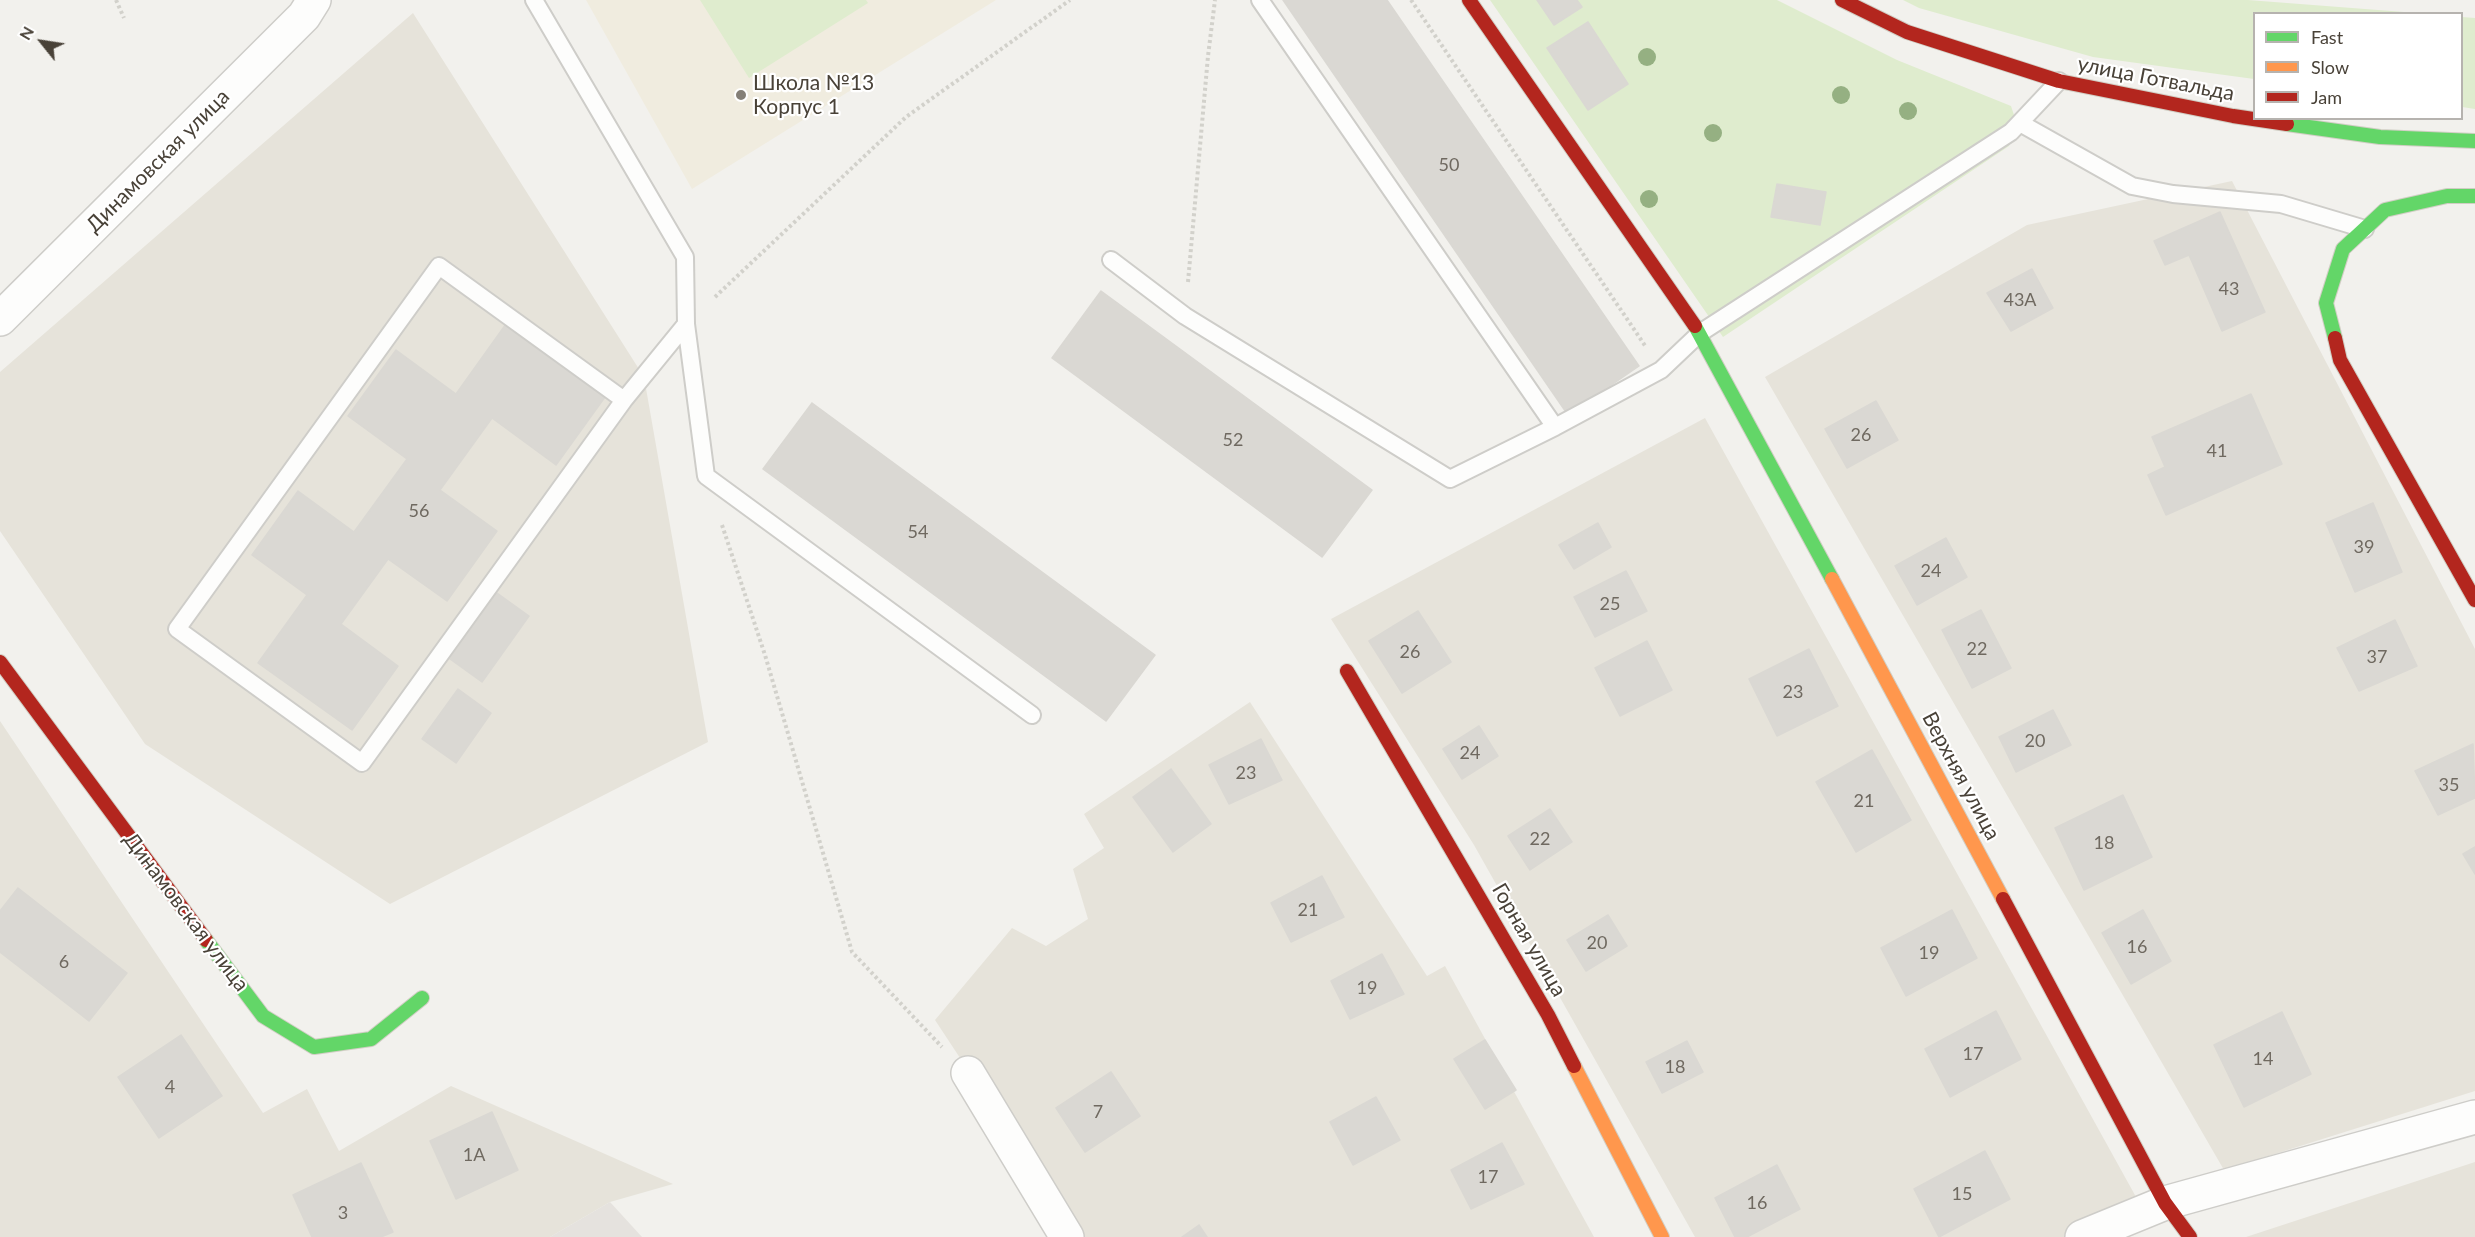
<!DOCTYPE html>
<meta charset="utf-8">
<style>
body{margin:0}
#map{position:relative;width:2475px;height:1237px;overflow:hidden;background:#f2f1ed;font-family:Lato,sans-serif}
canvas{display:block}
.legend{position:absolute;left:2253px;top:12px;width:210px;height:108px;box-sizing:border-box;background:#fff;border:2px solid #b6b3af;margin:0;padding:8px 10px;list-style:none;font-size:18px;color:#494238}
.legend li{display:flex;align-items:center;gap:12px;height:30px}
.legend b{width:30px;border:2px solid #b6b3af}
.north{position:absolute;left:12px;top:12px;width:60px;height:60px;-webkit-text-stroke:4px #fff;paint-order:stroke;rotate:300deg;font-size:16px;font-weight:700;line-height:24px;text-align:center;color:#494238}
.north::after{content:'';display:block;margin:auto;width:21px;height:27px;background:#494238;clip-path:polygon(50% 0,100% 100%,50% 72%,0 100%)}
</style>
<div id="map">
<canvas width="2475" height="1237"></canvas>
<ul class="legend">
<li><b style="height:8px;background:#63d668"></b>Fast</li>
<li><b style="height:8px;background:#ff974d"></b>Slow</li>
<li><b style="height:8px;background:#b3261e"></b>Jam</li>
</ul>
<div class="north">N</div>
</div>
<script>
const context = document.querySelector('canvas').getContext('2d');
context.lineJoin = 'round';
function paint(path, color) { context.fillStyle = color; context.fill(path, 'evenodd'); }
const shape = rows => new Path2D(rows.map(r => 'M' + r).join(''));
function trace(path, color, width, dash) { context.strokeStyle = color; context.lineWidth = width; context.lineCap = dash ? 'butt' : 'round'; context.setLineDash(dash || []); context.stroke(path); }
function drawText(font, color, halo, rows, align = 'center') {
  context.font = font + ' Lato,sans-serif'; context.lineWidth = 4.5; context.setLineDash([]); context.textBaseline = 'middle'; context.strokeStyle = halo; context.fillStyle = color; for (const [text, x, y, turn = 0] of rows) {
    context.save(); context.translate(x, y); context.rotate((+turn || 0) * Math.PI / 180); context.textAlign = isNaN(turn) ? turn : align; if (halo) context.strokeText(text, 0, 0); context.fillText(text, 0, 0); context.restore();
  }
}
const residential = shape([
 [413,13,644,377,708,742,390,904,145,744,0,531,0,372],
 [2232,181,2475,649,2475,1091,2224,1170,1765,377,2027,225],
 [1705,418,2141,1206,2070,1237,1695,1237,1474,845,1331,619],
 [1250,702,1427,976,1445,966,1594,1237,1078,1237,935,1020,1012,928,1046,946,1088,919,1073,869,1104,848,1084,814],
 [0,721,263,1113,307,1089,339,1151,451,1086,673,1184,610,1202,550,1237,0,1237],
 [2475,1162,2475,1237,2246,1237]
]);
const industrial = shape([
 [610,1202,642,1237,550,1237]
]);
const education = shape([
 [586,0,996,0,692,189]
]);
const green = shape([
 [700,0,866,0,868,3,749,78],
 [1490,0,1777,0,1897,60,2011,106,2016,121,2014,136,2009,146,1723,337],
 [1903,0,2248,0,2417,13,2254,14,2254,79,2093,57,1919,8],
 [2462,17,2475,18,2475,109,2462,107]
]);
const building = shape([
 [1283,0,1387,0,1639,366,1568,415,1283,0],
 [1537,0,1577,0,1582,7,1554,25,1537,0],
 [1588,22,1628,84,1588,110,1547,48,1588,22],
 [1777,184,1826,192,1820,225,1771,217,1777,184],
 [2220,212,2265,312,2222,331,2189,255,2165,265,2154,241,2220,212],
 [2032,269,2053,308,2011,331,1987,293,2032,269],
 [1101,291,1372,490,1322,557,1052,358,1101,291],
 [506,324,605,397,556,465,492,418,440,490,497,531,447,601,388,559,341,624,398,666,352,730,258,663,307,595,252,555,298,491,354,532,407,459,348,416,396,350,456,394,506,324],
 [2251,394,2282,464,2166,515,2148,475,2165,467,2152,437,2251,394],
 [1876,401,1898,440,1847,468,1825,429,1876,401],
 [812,403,1155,655,1106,721,763,469,812,403],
 [2373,503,2402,572,2355,592,2326,523,2373,503],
 [1598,523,1611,547,1574,569,1559,545,1598,523],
 [1946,538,1967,577,1917,605,1895,566,1946,538],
 [1626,571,1647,611,1595,637,1574,597,1626,571],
 [497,593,529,616,482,682,450,659,497,593],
 [1981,610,2011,668,1972,688,1942,630,1981,610],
 [1418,611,1451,662,1402,693,1369,641,1418,611],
 [2395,620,2417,666,2359,691,2337,648,2395,620],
 [1647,641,1672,690,1620,716,1595,668,1647,641],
 [1809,649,1838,706,1777,736,1749,679,1809,649],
 [458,689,491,713,456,763,422,739,458,689],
 [2053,710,2071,745,2016,772,1999,737,2053,710],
 [1479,726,1498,756,1462,779,1443,749,1479,726],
 [1261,739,1282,780,1229,804,1209,765,1261,739],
 [2473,744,2475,798,2438,815,2415,771,2473,744],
 [1872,750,1911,820,1856,852,1816,782,1872,750],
 [1171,769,1211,824,1173,852,1133,797,1171,769],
 [2123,795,2152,857,2084,890,2055,828,2123,795],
 [1550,809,1572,842,1530,870,1508,836,1550,809],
 [2475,847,2475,874,2463,854,2475,847],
 [1322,876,1344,917,1291,942,1271,903,1322,876],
 [18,888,127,973,89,1021,0,952,0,911,18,888],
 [1952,910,1977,958,1906,996,1881,948,1952,910],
 [2143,910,2171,961,2131,984,2102,933,2143,910],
 [1608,915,1627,946,1586,971,1567,940,1608,915],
 [1382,954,1404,994,1350,1019,1331,981,1382,954],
 [1996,1011,2021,1059,1950,1097,1925,1049,1996,1011],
 [2282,1012,2311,1074,2244,1107,2214,1045,2282,1012],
 [181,1035,222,1096,159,1138,118,1077,181,1035],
 [1485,1040,1516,1090,1485,1109,1454,1059,1485,1040],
 [1687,1041,1703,1072,1662,1093,1646,1062,1687,1041],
 [1111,1072,1140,1116,1085,1152,1056,1108,1111,1072],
 [1376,1097,1400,1140,1353,1165,1330,1122,1376,1097],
 [492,1112,518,1170,456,1199,430,1141,492,1112],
 [1502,1143,1524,1184,1471,1209,1451,1170,1502,1143],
 [1985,1151,2010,1199,1939,1237,1914,1189,1985,1151],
 [361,1163,393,1232,381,1237,312,1237,293,1195,361,1163],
 [1777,1165,1800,1209,1747,1237,1735,1237,1715,1198,1777,1165],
 [1199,1225,1207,1237,1182,1237,1199,1225]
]);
const path = shape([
 [116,0,124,18],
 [1411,0,1646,347],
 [1188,282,1208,56,1215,0],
 [715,297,906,117,1070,0],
 [722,525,765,655,852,952,942,1047]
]);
const lane = shape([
 [534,0,685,257,686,324,706,476,1032,715],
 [1260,0,1555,427],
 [2020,123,2132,186,2173,194,2281,204,2365,229],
 [1111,260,1185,316,1450,479,1555,427,1661,370,1700,333,2011,132,2059,81],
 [624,400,439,266,177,629,362,763,624,400,686,324]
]);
const street = shape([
 [0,319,304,16,314,0],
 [968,1073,1067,1237],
 [2082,1237,2165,1203,2475,1117]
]);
const fast = shape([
 [2287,124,2380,137,2475,141],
 [1695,326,1832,579],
 [2335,338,2326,303,2343,249,2385,210,2447,196,2475,196],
 [206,940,263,1016,314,1047,371,1039,422,998]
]);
const slow = shape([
 [1832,579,2003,899],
 [1574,1066,1662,1237]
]);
const jam = shape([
 [1469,0,1695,326],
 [1842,0,1907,32,2059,81,2233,116,2287,124],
 [2335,338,2340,360,2475,600],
 [0,662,206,940],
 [1347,671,1548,1015,1574,1066],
 [2003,899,2165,1203,2190,1237]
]);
const trees = [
 [1647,57],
 [1841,95],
 [1908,111],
 [1713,133],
 [1649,199]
];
const markers = [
 [741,95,6,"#847f77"]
];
const numberNames = [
 ["50",1449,165],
 ["43",2229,289],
 ["43А",2020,300],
 ["26",1861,435],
 ["52",1233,440],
 ["41",2217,451],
 ["56",419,511],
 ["54",918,532],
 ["39",2364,547],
 ["24",1931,571],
 ["25",1610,604],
 ["22",1977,649],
 ["26",1410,652],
 ["37",2377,657],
 ["23",1793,692],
 ["20",2035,741],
 ["24",1470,753],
 ["23",1246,773],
 ["35",2449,785],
 ["21",1864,801],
 ["22",1540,839],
 ["18",2104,843],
 ["21",1308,910],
 ["20",1597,943],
 ["16",2137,947],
 ["19",1929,953],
 ["6",64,962],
 ["19",1367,988],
 ["17",1973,1054],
 ["14",2263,1059],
 ["18",1675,1067],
 ["4",170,1087],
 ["7",1098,1112],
 ["1А",474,1155],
 ["17",1488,1177],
 ["15",1962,1194],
 ["16",1757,1203],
 ["3",343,1213]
];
const streetNames = [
 ["улица Готвальда",2156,79,11],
 ["Динамовская улица",158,161,-45],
 ["Верхняя улица",1961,776,62],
 ["Динамовская улица",186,912,53],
 ["Горная улица",1529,940,60]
];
const poiNames = [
 ["Школа №13",753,83],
 ["Корпус 1",753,107]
];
paint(residential, '#e6e3da');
paint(industrial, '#e5e2de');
paint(education, '#f0ecdf');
paint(green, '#dfecce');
paint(building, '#dad8d3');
trace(building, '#dad8d3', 1.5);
trace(lane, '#cecdc9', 20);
trace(street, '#cecdc9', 36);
trace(fast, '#d1cec4', 16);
trace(slow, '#d1cec4', 16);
trace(jam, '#d1cec4', 16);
trace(path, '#d2d1cb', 4, [3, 3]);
trace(lane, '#fdfdfc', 16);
trace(street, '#fdfdfc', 33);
trace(fast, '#63d668', 14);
trace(slow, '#ff974d', 14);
trace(jam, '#b3261e', 14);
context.fillStyle = '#95b082';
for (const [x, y] of trees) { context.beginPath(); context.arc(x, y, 9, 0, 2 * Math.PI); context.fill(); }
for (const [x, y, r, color] of markers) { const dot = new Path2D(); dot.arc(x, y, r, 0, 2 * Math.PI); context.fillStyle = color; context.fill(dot); trace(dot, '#fff', 2); }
drawText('18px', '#6f6960', null, numberNames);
drawText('21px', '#494238', '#fff', streetNames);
drawText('21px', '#494238', '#fff', poiNames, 'left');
</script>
